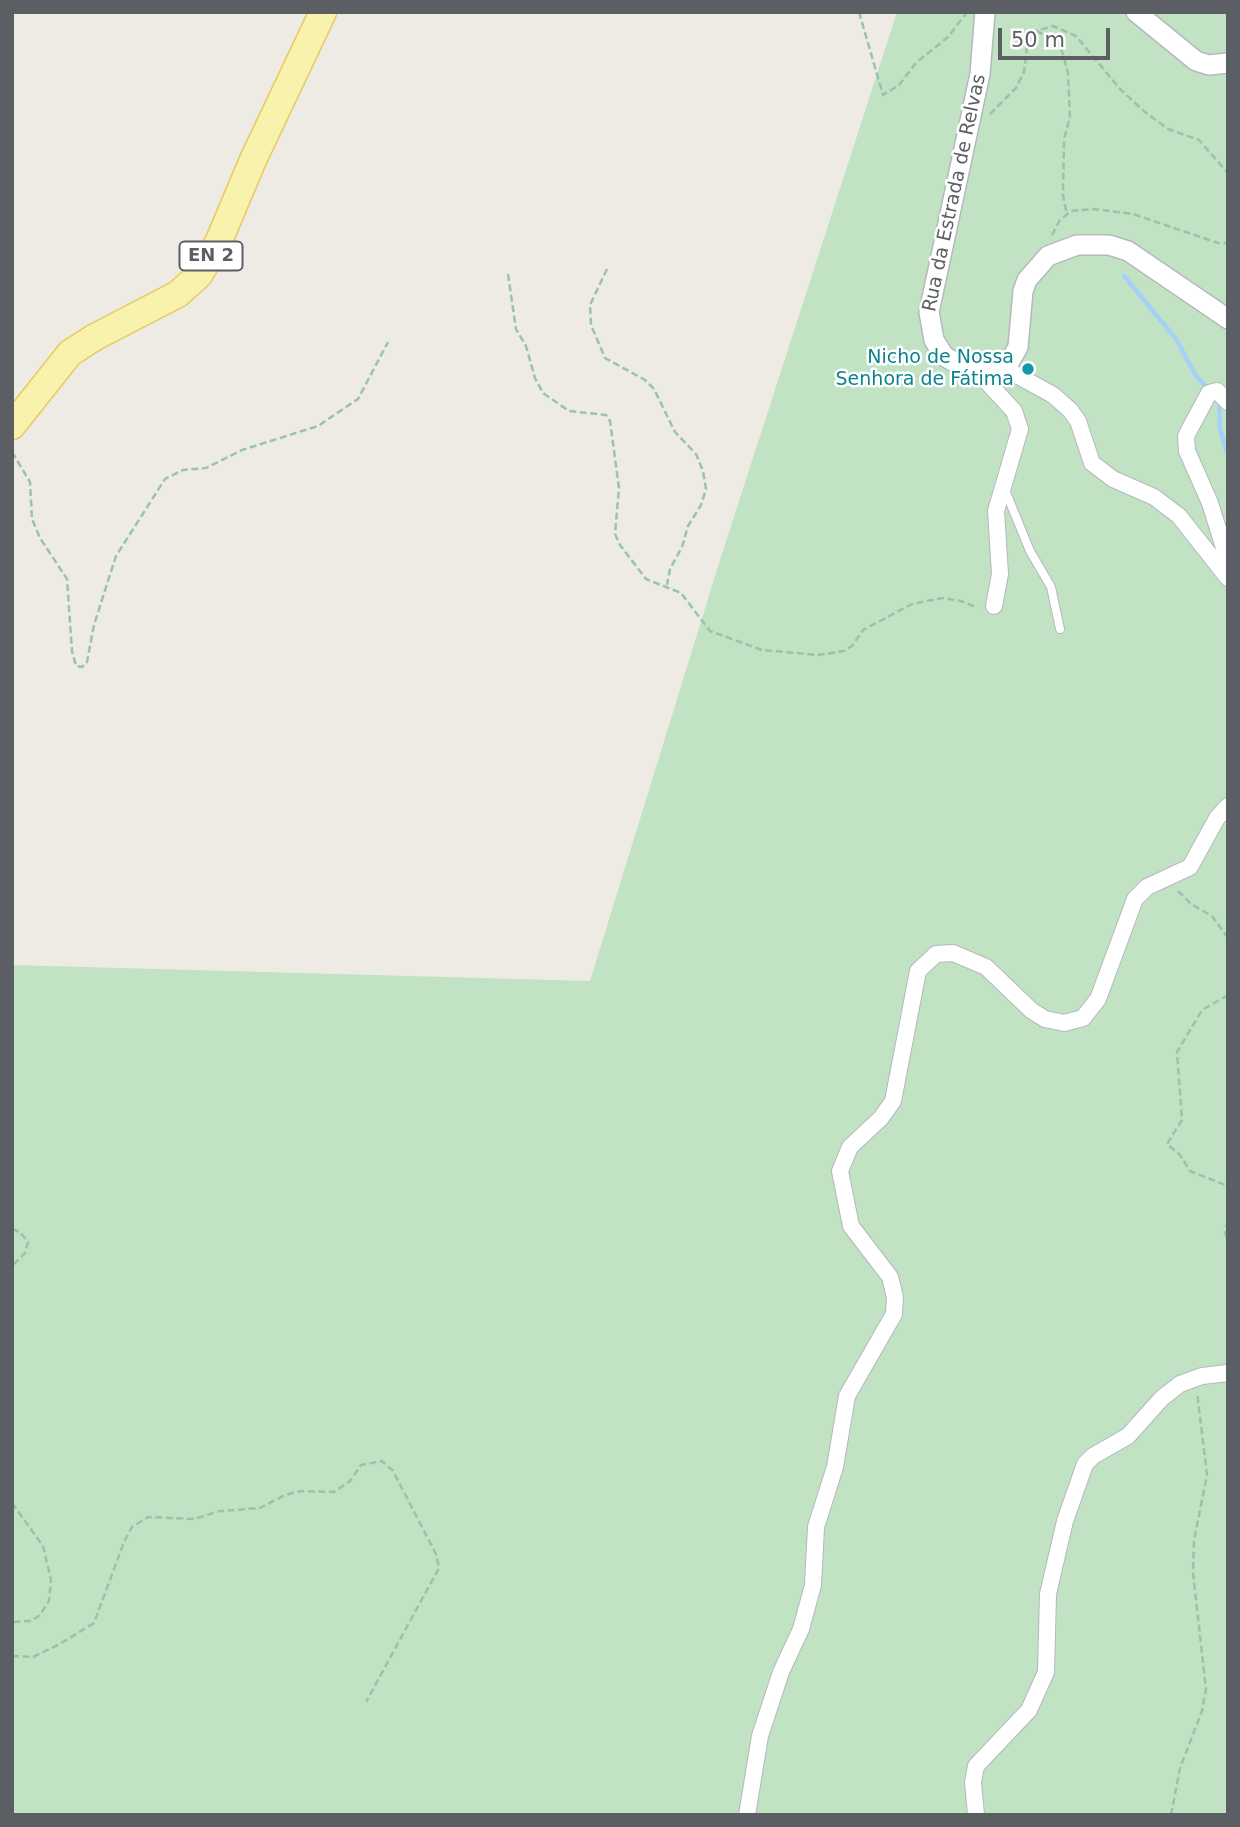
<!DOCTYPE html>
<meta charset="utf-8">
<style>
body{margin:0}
#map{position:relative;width:1240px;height:1827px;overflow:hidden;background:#edebe3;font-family:"DejaVu Sans",sans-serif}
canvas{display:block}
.frame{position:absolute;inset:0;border:14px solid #5b5e63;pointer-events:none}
.scale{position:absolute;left:998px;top:28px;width:112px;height:32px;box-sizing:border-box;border:4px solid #5b5e63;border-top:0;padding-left:9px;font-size:21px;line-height:24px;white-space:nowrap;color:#5b5e63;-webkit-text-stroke:5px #fff;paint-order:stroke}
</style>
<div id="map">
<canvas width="1240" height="1827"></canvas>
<div class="frame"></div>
<div class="scale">50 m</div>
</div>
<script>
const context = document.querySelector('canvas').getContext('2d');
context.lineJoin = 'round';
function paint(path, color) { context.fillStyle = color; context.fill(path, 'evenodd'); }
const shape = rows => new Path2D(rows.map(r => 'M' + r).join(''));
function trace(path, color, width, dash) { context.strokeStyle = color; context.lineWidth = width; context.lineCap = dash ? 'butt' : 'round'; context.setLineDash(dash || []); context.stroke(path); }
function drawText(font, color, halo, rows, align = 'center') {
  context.font = font + ' "DejaVu Sans",sans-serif'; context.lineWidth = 5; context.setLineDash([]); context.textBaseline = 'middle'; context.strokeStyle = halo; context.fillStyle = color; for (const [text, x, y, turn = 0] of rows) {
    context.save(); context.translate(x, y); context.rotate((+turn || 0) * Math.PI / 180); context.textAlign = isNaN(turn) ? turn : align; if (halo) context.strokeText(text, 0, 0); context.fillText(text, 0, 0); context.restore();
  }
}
const green = shape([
 [897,12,1228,12,1228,1815,12,1815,12,965,590,981,720,560]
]);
const stream = shape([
 [1124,276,1176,339,1196,376,1209,390],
 [1219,401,1220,429,1228,456]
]);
const path = shape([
 [859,12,883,95,899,85,916,63,948,37,967,12],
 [1036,31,1055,40,1062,51,1068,73,1070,117,1064,139,1063,195,1067,215],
 [990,114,1016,88,1024,72,1028,38,1035,31,1053,26,1076,36,1120,89,1145,112,1168,129,1199,140,1228,173],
 [1052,235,1060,220,1071,211,1094,209,1133,214,1218,243,1228,243],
 [607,269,590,305,591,325,605,358,645,380,654,389,675,432,696,454,703,471,706,489,701,505,688,526,682,547,670,569,667,585],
 [508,274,516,329,526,346,535,378,543,393,569,411,606,415,610,421,619,488,615,534,620,545,646,579,681,593,710,631,762,650,818,655,844,651,852,646,863,630,912,604,942,598,961,601,978,608],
 [12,452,30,482,32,519,40,538,67,579,72,651,76,666,82,667,87,662,94,625,116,556,165,479,183,470,206,468,242,450,318,426,358,399,388,342],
 [1178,891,1191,904,1212,916,1228,938],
 [1228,995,1202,1010,1177,1052,1182,1120,1167,1144,1180,1155,1190,1171,1228,1186],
 [1228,1221,1225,1232,1228,1242],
 [12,1229,20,1232,28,1242,25,1253,12,1266],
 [12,1503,43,1546,51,1580,49,1601,40,1615,31,1621,12,1622],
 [12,1656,33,1657,58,1645,94,1623,124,1542,132,1527,148,1517,194,1519,220,1511,260,1508,285,1495,301,1491,334,1492,350,1481,361,1465,382,1461,393,1471,436,1554,439,1568,366,1702],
 [1171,1815,1180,1768,1202,1711,1206,1689,1193,1573,1194,1540,1207,1475,1197,1392]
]);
const service = shape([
 [1005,490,1030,551,1051,587,1060,629]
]);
const minor = shape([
 [1002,367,1053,395,1070,410,1078,421,1092,463,1113,479,1154,497,1179,516,1228,578],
 [982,371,987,382,1014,411,1020,429,996,511,1000,574,994,606],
 [1228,402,1217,391,1209,393,1186,436,1187,451,1210,503,1228,561],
 [747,1815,760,1736,781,1672,801,1629,813,1585,816,1527,835,1467,847,1396,894,1314,895,1297,890,1277,851,1226,840,1171,850,1147,881,1118,893,1101,918,971,936,954,953,953,986,967,1032,1011,1045,1019,1064,1023,1083,1018,1098,999,1135,899,1147,887,1190,867,1217,818,1228,806],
 [976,1815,973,1782,976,1766,1029,1710,1046,1672,1048,1594,1065,1521,1085,1464,1093,1456,1128,1436,1162,1398,1180,1384,1202,1376,1228,1373]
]);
const tertiary = shape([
 [985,12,980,74,929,312,934,340,944,356,961,366,982,371,1002,367,1010,361,1018,347,1023,291,1027,280,1048,256,1077,245,1109,245,1128,251,1228,319],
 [1136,12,1196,61,1209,65,1228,63]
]);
const primary = shape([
 [12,426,70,353,95,337,178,294,199,275,218,243,253,160,323,12]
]);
const markers = [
 [1028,369,7,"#0f9aa8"]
];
const shields = [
 [211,256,63]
];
const shieldNames = [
 ["EN 2",211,256]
];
const streetNames = [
 ["Rua da Estrada de Relvas",955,193,-78]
];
const cultureNames = [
 ["Nicho de Nossa",1014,358],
 ["Senhora de Fátima",1014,380]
];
paint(green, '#c1e3c3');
trace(stream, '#a7d0f9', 4.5);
trace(service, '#b5b8bc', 10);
trace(minor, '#b5b8bc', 18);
trace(tertiary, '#b5b8bc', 22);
trace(primary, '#e7ca62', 29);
trace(path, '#9bc3a9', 2.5, [7, 3.5]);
trace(service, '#fff', 8);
trace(minor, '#fff', 16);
trace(tertiary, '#fff', 19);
trace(primary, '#f9f2ac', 26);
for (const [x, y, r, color] of markers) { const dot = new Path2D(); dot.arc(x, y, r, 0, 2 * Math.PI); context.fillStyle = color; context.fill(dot); trace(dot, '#fff', 2.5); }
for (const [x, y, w] of shields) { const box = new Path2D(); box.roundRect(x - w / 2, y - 14.5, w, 29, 5); context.fillStyle = '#fff'; context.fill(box); trace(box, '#5b5e63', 2); }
drawText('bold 18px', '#5b5e63', null, shieldNames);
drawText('19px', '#5b5e63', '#fff', streetNames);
drawText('19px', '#0d838f', '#fff', cultureNames, 'right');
</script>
